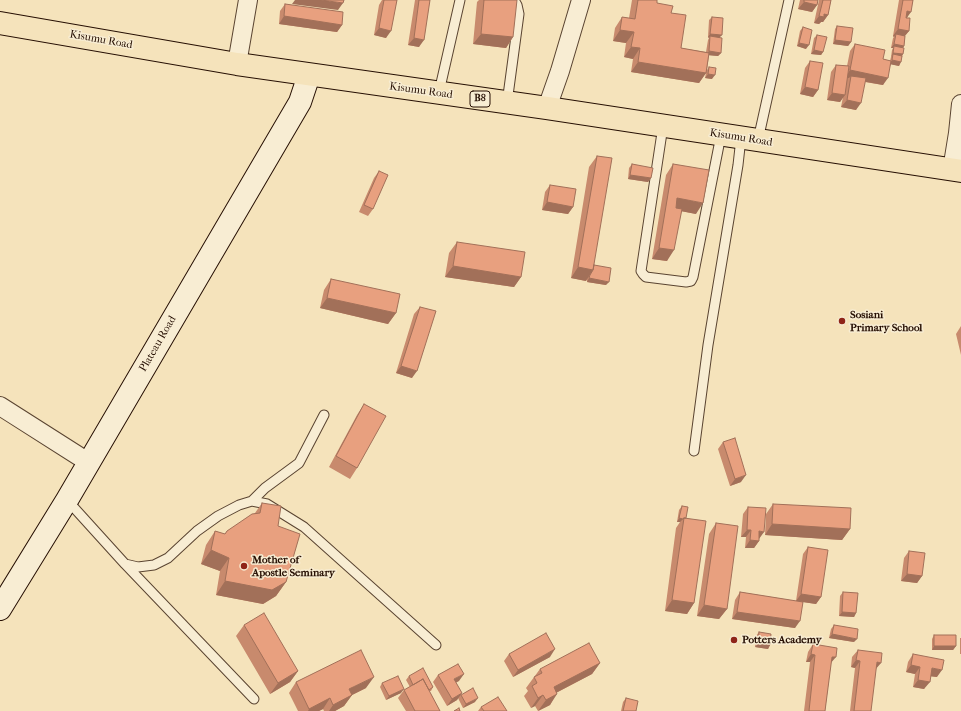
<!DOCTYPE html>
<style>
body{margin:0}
canvas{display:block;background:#f5e3bb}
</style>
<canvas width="961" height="711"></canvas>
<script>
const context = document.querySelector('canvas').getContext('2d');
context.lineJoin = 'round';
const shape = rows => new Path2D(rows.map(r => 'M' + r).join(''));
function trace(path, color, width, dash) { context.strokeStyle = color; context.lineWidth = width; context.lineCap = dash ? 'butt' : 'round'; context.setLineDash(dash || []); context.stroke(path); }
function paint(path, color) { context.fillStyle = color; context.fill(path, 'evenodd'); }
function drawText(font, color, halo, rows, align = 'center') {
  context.font = font + ' "IM FELL French Canon",serif'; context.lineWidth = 3; context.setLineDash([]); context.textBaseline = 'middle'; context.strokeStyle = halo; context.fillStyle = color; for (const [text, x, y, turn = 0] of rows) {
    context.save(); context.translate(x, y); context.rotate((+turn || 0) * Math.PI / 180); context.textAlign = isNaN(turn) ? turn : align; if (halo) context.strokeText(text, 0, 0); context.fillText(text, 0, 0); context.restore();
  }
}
const lane = shape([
 [439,92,460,0],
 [507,103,519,14,517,5,514,0],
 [663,126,641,271,643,274,646,277,686,282,691,281,693,277,721,135],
 [758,140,789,0],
 [694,451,708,345,738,165,741,138],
 [67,500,125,564,138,567,154,565,168,558,197,531,218,516,239,505,252,501,267,504,304,527,436,645],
 [252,501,265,488,299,463,324,415],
 [125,564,254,699]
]);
const street = shape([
 [237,64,248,0],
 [547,108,560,71,581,0],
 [952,170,958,133,961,104],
 [0,406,88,462]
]);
const secondary = shape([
 [0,609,67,500,300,102,309,75]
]);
const highway = shape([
 [0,23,237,64,547,108,961,171]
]);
const wall = shape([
 [382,0,397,0,386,38,374,35,379,5],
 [415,0,430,0,419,47,408,45],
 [479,0,484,0,513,37,506,48,473,44,477,2],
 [632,0,657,0,657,3,671,13,681,48,706,52,708,40,709,38,708,37,709,20,712,17,720,38,721,53,718,56,709,55,707,70,709,67,712,79,705,78,706,73,699,83,631,72,633,59,624,57,626,43,613,41,615,28,622,17,629,18],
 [800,0,818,0,817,5,812,12,798,9],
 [819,0,831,0,828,15,823,22,821,22,819,24,814,23],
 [899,0,913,0,907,18,909,31,905,36,904,46,903,48,903,54,899,66,891,64,883,85,865,82,856,110,841,107,843,97,840,102,827,100,831,72,836,65,847,66,850,51,855,44,883,59,890,61,891,57,892,50,893,48,891,48,893,38,894,37,893,36],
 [285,4,342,25,337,32,279,24,280,11],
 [837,26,851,42,848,46,833,44,835,29],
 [803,27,806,49,797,46,800,31],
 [817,35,823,52,821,55,811,54,814,38],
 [810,61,818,90,813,97,800,94,805,68],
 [597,156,594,265,606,285,587,282,587,278,586,281,571,278,589,167],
 [632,164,651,178,648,182,628,179,629,168],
 [673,164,696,214,681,211,667,261,652,259,666,175],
 [379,171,373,209,368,216,359,212,374,178],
 [550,185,573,207,568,214,542,210,545,192],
 [457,242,521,277,514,287,445,277,449,253],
 [331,279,396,313,388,324,320,308,324,290],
 [420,307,412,378,396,373,414,314],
 [961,326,961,355,956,334],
 [364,404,357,468,350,479,329,467,357,415],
 [723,442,741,482,730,486,718,449],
 [262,503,278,526,286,582,276,596,263,604,216,595,220,571,201,564,206,545,215,531,225,534,227,531,255,513],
 [773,504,850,529,842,540,765,535,766,514],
 [682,506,686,518,694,603,687,614,665,611,676,528,680,522,677,522,679,510],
 [748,507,759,539,759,541,754,548,745,548,746,537,741,537,743,514],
 [716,523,727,609,719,619,697,616,709,534],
 [808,547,821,597,816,604,803,602,795,628,732,619,735,600,740,592,796,601,803,554],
 [909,551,922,576,917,583,901,581,904,558],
 [843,592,856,613,854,617,839,616,840,596],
 [244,625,298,671,290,682,270,694,236,636],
 [834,625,854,642,829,638,831,629],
 [759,632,770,645,768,649,755,647,756,636],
 [934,635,956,646,953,650,932,650,932,639],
 [960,638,961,638,961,654,960,654],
 [813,644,831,663,825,711,804,711,810,662,806,662,808,652],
 [858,650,871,711,850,711,855,668,851,667,852,657],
 [509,654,550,657,513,677,504,661],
 [913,654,937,677,931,676,924,689,913,687,915,674,906,672,908,662],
 [600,663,592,674,556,693,550,705,538,711,535,706,531,708,524,696,528,691,526,688,540,669],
 [438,675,459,681,456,682,461,695,475,702,463,708,458,698,457,700,447,706,433,682],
 [409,676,433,687,431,691,429,691,440,711,406,711,398,698,404,690,410,687,406,680],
 [296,682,366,688,352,695,344,706,335,711,324,711,323,709,319,711,298,711,289,693],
 [382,683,401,693,386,700,380,687],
 [626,698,636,711,621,711,623,702],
 [481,707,507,711,478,711]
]);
const shadedWall = shape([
 [295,0,321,0,343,3,338,10,292,4],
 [804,2,817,5,812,12,798,9],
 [907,11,911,12,906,19],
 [824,14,828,15,823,22,821,22,819,24,814,23,819,16],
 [284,16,342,25,337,32,279,24],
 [379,28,391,31,386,38,374,35],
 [898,29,909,31,903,38,896,34,894,37,893,36],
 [620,30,634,32,626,43,613,41],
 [481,34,513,37,506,48,473,44],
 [710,34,722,35,719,38,710,36,709,38,708,37],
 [414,38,424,40,419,47,408,45],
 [835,40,851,42,848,46,833,44],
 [799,43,809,45,806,49,797,46],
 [894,44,904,46,901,50,894,46,893,48,891,48],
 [631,47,640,48,633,59,624,57],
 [814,50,823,52,821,55,811,54],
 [709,51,721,53,718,56,706,55],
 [893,53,903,54,900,58,893,54,891,57],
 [892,60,901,62,899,66,889,64],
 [638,62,706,73,699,83,631,72],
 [850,70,888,78,883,85,850,79,851,76,849,78,845,78],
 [708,74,715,75,712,79,705,78],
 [805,87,818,90,813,97,800,94],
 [832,93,845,95,840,102,827,100],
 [847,100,861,103,856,110,841,107],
 [630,175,651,178,648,182,628,179],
 [677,198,703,203,696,214,670,209],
 [547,202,573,207,568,214,542,210],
 [659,248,674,250,667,261,652,259],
 [453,266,521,277,514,287,445,277],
 [578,267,593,270,586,281,571,278],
 [589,278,609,282,606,285,587,282],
 [327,298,396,313,388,324,320,308],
 [401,366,417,371,412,378,396,373],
 [746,475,741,482,730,486,735,479],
 [679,518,683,519,680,522,677,522],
 [772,524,850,529,842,540,765,535],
 [747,530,751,530,746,537,741,537],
 [759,531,764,532,759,539,754,538],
 [750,540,759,541,754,548,745,548],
 [211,550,229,558,220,571,201,564],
 [907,574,922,576,917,583,901,581],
 [225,581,286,582,276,596,263,604,216,595],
 [801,594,821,597,816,604,796,601],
 [672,600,694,603,687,614,665,611],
 [704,605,727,609,719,619,697,616],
 [737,612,800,621,795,628,732,619],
 [842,612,856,613,854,617,839,616],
 [832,634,857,639,854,642,829,638],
 [758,644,770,645,768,649,755,647],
 [934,646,956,646,953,650,932,650],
 [555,649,550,657,513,677,518,670],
 [811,654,815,655,810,662,806,662],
 [832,657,836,657,830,664],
 [856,660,860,661,855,668,851,667],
 [877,662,881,663,875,670],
 [600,663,592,674,546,698,554,687],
 [911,665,920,667,915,674,906,672],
 [932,668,942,670,937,677,927,676],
 [298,671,290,682,270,694,278,683],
 [464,674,459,681,449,686,454,679],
 [374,677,366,688,342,700,349,689],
 [918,680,930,682,924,689,913,687],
 [404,689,401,693,386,700,389,696],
 [462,693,457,700,447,706,452,699],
 [557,694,550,705,538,711,546,700],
 [352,695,344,706,335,711,329,711,333,705],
 [543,695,535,706,531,708,538,698],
 [330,698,323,709,319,711,308,711,309,709],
 [478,698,475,702,463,708,466,704]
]);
const building = shape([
 [321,0,344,0,343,3,321,0],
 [384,0,397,0,391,31,379,28,384,0],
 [419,0,430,0,424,40,414,38,419,0],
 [484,0,517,0,513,37,481,34,484,0],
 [638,0,657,0,657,3,673,6,671,13,686,15,681,48,709,53,706,73,638,62,640,48,631,47,634,32,620,30,622,17,635,19,638,0],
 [804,0,818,0,817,5,804,2,804,0],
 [823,0,831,0,828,15,824,14,824,17,819,16,823,0],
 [903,0,913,0,911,12,907,11,906,18,910,18,909,31,898,29,903,0],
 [285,4,343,12,342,25,284,16,285,4],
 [712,17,723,18,722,35,710,34,712,17],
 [837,26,853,28,851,42,835,40,837,26],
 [803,27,812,30,809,45,799,43,803,27],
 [896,34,905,36,904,46,894,44,896,34],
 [817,35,827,37,823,52,814,50,817,35],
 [710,36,722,38,721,53,709,51,710,36],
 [855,44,885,50,883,59,891,61,888,78,850,70,855,44],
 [894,46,904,48,903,54,893,53,894,46],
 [893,54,902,56,901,62,892,60,893,54],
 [810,61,823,63,818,90,805,87,810,61],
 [836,65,849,66,845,95,832,93,836,65],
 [709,67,716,68,715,75,708,74,709,67],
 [851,76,866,78,861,103,847,100,851,76],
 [597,156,612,158,593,270,578,267,597,156],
 [632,164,653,168,651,178,630,175,632,164],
 [673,164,709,170,703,203,677,198,676,208,682,209,674,250,659,248,673,164],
 [379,171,388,175,373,209,364,205,379,171],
 [550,185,576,189,573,207,547,202,550,185],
 [457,242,525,252,521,277,453,266,457,242],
 [594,265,611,268,609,282,589,278,590,275,593,270,594,265],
 [331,279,400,294,396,313,327,298,331,279],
 [420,307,436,311,417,371,401,366,420,307],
 [364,404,386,416,357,468,336,456,364,404],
 [735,438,746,475,735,479,723,442,735,438],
 [262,503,281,506,278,526,300,534,286,582,272,590,225,581,229,558,211,550,215,531,225,534,227,531,252,514,260,513,262,503],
 [773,504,851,508,850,529,772,524,773,504],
 [682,506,688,507,686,518,684,518,683,519,679,518,682,506],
 [748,507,766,508,764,532,759,531,759,541,750,540,751,530,747,530,748,507],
 [684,518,706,521,694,603,672,600,684,518],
 [716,523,738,526,727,609,704,605,716,523],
 [808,547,828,550,821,597,801,594,808,547],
 [909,551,925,553,922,576,907,574,909,551],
 [740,592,803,602,800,621,737,612,740,592],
 [843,592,858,593,856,613,842,612,843,592],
 [264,613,298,671,278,683,244,625,264,613],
 [834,625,858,629,857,639,832,634,834,625],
 [759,632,771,634,770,645,758,644,759,632],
 [546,633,555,649,518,670,509,654,546,633],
 [934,635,956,635,956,646,934,646,934,635],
 [589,643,600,663,554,687,557,694,546,700,543,695,538,698,532,686,537,683,534,677,542,673,540,669,589,643],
 [813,644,837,648,836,657,832,657,825,711,809,711,815,655,811,654,813,644],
 [361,650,374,677,349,689,352,695,333,705,330,698,309,709,296,682,361,650],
 [858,650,882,653,881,663,877,662,871,711,854,711,860,661,856,660,858,650],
 [913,654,944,660,942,670,932,668,930,682,918,680,920,667,911,665,913,654],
 [458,664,464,674,454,679,462,693,452,699,438,675,458,664],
 [423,668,433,687,429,690,423,679,413,685,409,676,423,668],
 [398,676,404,689,389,696,382,683,398,676],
 [423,679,440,711,415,711,404,690,423,679],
 [473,688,478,698,466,704,461,695,473,688],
 [498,697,507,711,484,711,481,707,498,697],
 [626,698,638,701,636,711,623,711,626,698],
 [459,708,460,711,454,711,459,708]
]);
const markers = [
 [842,321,4,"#8f2418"],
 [244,566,4,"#8f2418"],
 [734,640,4,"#8f2418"]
];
const shields = [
 [480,99,20]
];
const shieldNames = [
 ["B8",480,99]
];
const streetNames = [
 ["Kisumu Road",101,40,10],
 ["Kisumu Road",421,91,8],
 ["Kisumu Road",741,138,9],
 ["Plateau Road",158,344,-60]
];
const poiNames = [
 ["Sosiani",850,315],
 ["Primary School",850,328],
 ["Mother of",252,560],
 ["Apostle Seminary",252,573],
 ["Potters Academy",742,640]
];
trace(lane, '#5a4431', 11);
trace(street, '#5a4431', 20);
trace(secondary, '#260f03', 24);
trace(highway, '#260f03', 24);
trace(lane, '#f8edd3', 9);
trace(street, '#f8edd3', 18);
trace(secondary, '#f8edd3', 22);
trace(highway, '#f5e3bb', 22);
paint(wall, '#c88a6d');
paint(shadedWall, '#a27059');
paint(building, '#e8a07f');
trace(building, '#a27059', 1);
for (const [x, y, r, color] of markers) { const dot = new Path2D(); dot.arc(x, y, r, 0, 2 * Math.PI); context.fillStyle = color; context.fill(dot); trace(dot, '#f8edd3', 1.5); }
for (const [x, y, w] of shields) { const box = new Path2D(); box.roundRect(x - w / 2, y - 8, w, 16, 3); context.fillStyle = '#f8edd3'; context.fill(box); trace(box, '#260f03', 1); }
drawText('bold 10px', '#260f03', null, shieldNames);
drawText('11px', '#260f03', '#f8edd3', streetNames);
drawText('bold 11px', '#260f03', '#f8edd3', poiNames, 'left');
</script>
